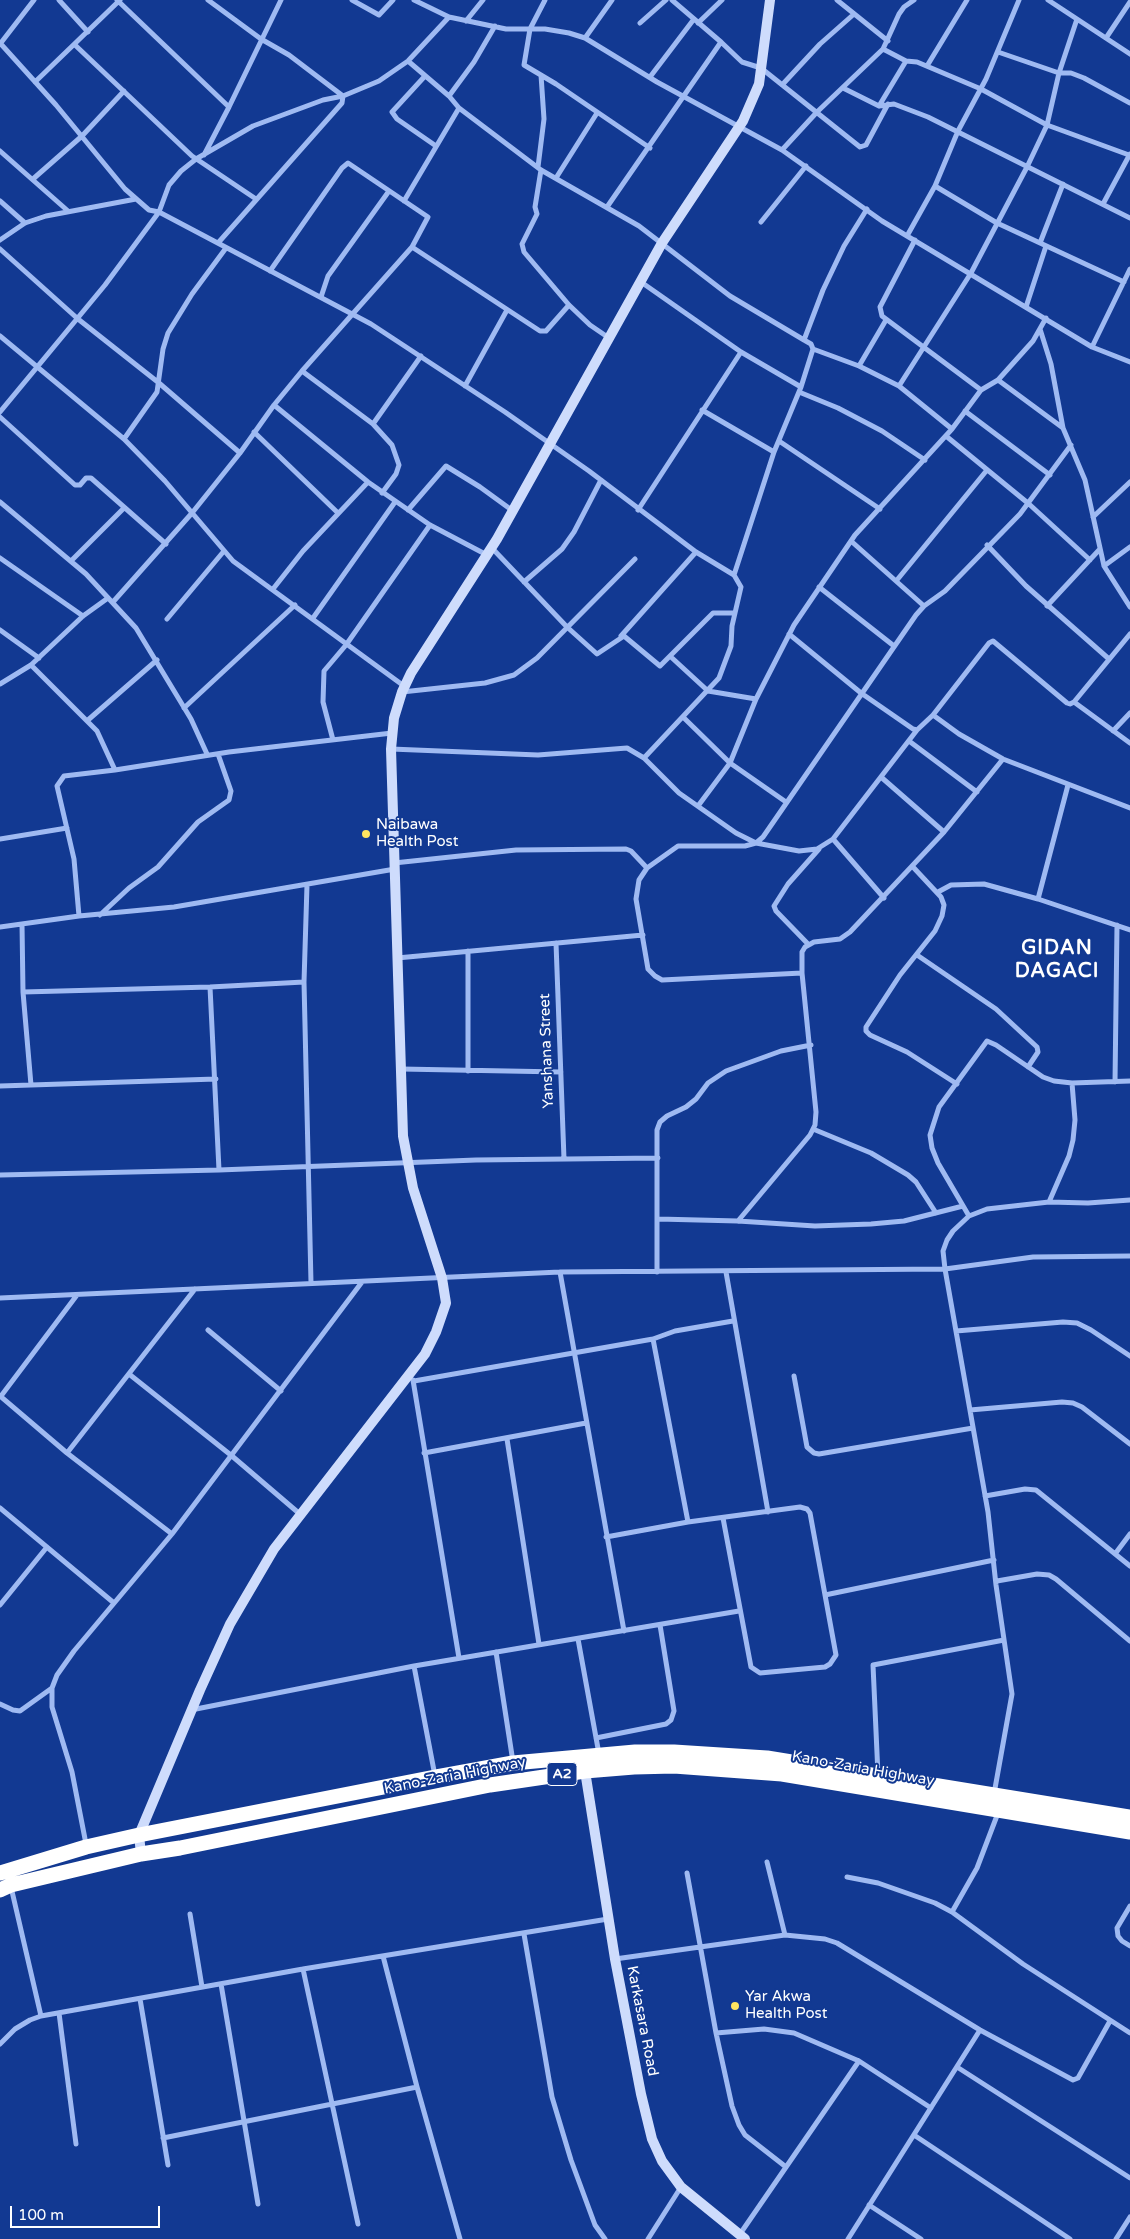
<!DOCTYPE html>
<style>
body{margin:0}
#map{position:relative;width:1130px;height:2239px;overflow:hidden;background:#123992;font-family:"Varela Round",sans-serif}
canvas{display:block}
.scale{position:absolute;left:10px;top:2206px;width:150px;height:22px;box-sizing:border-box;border:2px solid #fff;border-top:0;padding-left:6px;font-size:15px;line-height:18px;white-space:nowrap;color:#fff;-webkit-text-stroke:4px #123992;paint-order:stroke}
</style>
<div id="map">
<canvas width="1130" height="2239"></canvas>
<div class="scale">100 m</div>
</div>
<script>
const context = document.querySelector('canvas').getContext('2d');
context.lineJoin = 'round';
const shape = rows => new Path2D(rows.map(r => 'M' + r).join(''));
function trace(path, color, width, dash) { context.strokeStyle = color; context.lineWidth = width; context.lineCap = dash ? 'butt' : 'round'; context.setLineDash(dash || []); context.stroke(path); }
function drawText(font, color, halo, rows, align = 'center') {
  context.font = font + ' "Varela Round",sans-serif'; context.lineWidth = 4; context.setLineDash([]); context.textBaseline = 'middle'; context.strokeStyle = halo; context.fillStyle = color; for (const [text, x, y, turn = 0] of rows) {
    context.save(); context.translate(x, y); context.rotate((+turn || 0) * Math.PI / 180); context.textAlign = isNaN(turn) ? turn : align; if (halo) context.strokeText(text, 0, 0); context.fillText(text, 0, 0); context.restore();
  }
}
const street = shape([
 [59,0,88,32],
 [117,0,229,107],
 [208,0,261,39,289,55,343,96,342,103,218,243],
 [352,0,379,15,393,0],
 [414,0,449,17,506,29,545,29,569,33,585,38,657,82,782,150,882,221,1092,347,1130,362],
 [545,0,530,29,524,65,556,84,650,148],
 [837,0,888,41],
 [1048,0,1130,54],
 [466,21,483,0],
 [640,23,666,0],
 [698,23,722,0],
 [585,38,612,0],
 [1106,38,1130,2],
 [721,42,742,62,761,68,860,147,866,145,888,104],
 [0,43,56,105,125,189,149,210,159,212,371,324,505,412,589,471,696,552,734,575,741,587,732,626,731,646,719,678,644,758],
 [0,44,34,0],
 [75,45,192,156,256,199],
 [883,49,906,61,917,62,981,89,1047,125,1129,155],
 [998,52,1059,73,1071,73,1084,78,1130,103],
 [408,61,449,96,459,108,541,170,639,226,730,296,804,340],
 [927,66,967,0],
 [425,76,392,112,397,119,436,146],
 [650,77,694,19],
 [35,82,120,0],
 [782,85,820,44,854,14],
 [843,88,879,106,894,104,928,117,1130,218],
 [449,96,474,62,495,26],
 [879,106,906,61],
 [782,150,817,112,883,49,899,14,904,7,914,0],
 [0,151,68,211],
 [204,155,229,107,281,0],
 [538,167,544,119,541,75],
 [541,170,535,207,537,214,522,244,524,252,569,305,590,325,609,338],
 [556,178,597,113],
 [33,179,82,136,124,91],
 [935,186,997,223,1124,282],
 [0,201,25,223],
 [404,201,459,108],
 [1103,204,1130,154],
 [607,207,721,42,672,0],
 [761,222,806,166],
 [907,236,935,186,958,131,986,79,1019,0],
 [0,240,25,223,46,216,136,199],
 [915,240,880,307,882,316,981,390],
 [1040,243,1063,184],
 [412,247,540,331,546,331,569,305],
 [0,249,78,319,159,383,240,453],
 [641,282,741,352,801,387],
 [321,297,328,276,389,191],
 [1026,307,1046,246],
 [1040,329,1051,364,1063,428,1085,480,1104,566,1130,607],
 [0,336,124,439,165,481,233,561,404,686],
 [1092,347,1130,269],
 [813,349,859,366,899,386,952,429],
 [859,366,886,320],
 [302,371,373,424,392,445,399,465,396,474,382,493],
 [998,380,1063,428],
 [465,386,507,310],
 [899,386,971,273,1027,167,1047,125,1059,73,1077,19],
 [799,392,838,408,882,431,925,460],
 [274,405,368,482,430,525,487,555],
 [702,410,774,452],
 [965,411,1050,475],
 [0,412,105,285,159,212,169,185,181,171,196,159,253,126,323,100,343,96,379,81,408,61,449,17],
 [0,417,75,485,80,485,86,478,91,478,166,544],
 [373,424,421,356],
 [254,432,338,513],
 [946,436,1029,504,1090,560],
 [124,439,157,392,163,349,168,333,192,294,226,248],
 [779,441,880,509],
 [0,502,86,574,136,628,191,719,207,754],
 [408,510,446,466,480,487,513,511],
 [638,510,741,352],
 [1093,517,1130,482],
 [851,541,924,606],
 [987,545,1026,586,1109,659],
 [491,547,567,627,597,654,624,636,660,666,713,613,735,613],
 [0,558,83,616],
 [71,561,124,508],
 [1104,566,1130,547],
 [734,575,774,452,801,387,813,349,811,344,804,340,823,290,844,246,867,209],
 [897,580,987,470],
 [524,582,562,549,574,532,601,480],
 [819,587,894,646],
 [273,589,303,551,368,482],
 [113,602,192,513,240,453,274,405,302,371,412,247,428,217,348,163,342,168,270,271],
 [1047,606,1099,550],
 [313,618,395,502],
 [167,619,224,551],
 [0,630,39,658],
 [789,634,861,693,913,729,917,730,933,715,989,643,993,641,1067,703,1070,704,1074,702,1130,743],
 [621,636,696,552],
 [671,657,708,691,756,699],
 [31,665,97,731,115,770],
 [0,684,31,665,83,616,108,598],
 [402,692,485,683,514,675,537,658,635,559],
 [1074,702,1130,634],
 [184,708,295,605],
 [933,715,959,734,1003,759,1130,808],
 [683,717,730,763,786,802],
 [88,720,157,660],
 [1113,731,1130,713],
 [333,740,323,702,324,671,346,645,430,525],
 [909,741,977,792],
 [391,749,538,755,627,748,644,758,679,793,736,833,756,843,799,851,817,849,833,839,917,730],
 [881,777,944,832],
 [698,806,730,763,756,699,794,625,855,535,952,429,981,390,998,380,1033,341,1046,318],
 [0,839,67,828],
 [833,839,884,898],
 [394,863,516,850,626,849,631,851,647,868],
 [913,867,941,897,944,905,942,916,935,931,900,975,866,1027,866,1031,870,1035,907,1052,957,1084],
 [307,885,304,982,311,1283],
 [938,892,951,885,984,884,1038,899,1130,930],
 [1038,899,1068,785],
 [100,915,129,888,158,867,198,822,229,800,231,791,218,754],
 [79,916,74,859,57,786,64,776,115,770,229,752,392,733],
 [22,924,23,992,31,1085],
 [0,927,79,916,174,907,395,869],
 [556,943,564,1159],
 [808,944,776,911,774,906,788,884,819,849],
 [468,951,468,1071],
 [917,955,996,1009,1037,1047,1038,1052,1028,1067],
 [397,958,643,935],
 [802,973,662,980,655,976,648,969,636,899,639,880,647,868,678,846,745,846,756,843,763,837,916,615,924,606,945,591,1020,514,1071,445],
 [210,987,219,1170],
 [23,992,210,987,304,982],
 [401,1069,561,1072],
 [1115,1082,1117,925],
 [0,1086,216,1079],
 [813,1129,871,1153,908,1175,916,1182,936,1213],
 [0,1175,219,1170,476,1160,658,1158],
 [1049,1202,1069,1156,1073,1140,1075,1120,1072,1083],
 [969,1216,938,1163,932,1148,930,1135,939,1107,987,1041,996,1045,1043,1077,1054,1081,1072,1083,1130,1081],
 [658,1219,738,1221,815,1226,871,1224,904,1221,963,1206],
 [738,1221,810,1135,815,1125,816,1112,802,973,802,952,805,947,814,942,840,939,850,932,944,832,1003,759],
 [560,1272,624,1631],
 [657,1272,657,1130,660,1122,667,1116,686,1107,696,1099,708,1083,726,1071,781,1051,811,1045],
 [726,1272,768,1512],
 [0,1298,560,1272,945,1269,1033,1257,1130,1256],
 [208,1330,281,1391],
 [956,1331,1063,1322,1077,1323,1091,1330,1130,1356],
 [653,1339,688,1522],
 [129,1374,232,1456,301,1515],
 [794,1376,807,1447,814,1453,819,1454,973,1428],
 [413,1380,459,1658],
 [414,1381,653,1339,675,1331,733,1321],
 [0,1396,67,1453,172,1534],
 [1,1396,77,1295],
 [970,1410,1062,1402,1073,1403,1082,1407,1130,1444],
 [507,1439,539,1644],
 [67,1453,195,1289],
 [424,1453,586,1423],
 [985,1496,1025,1489,1036,1490,1130,1566],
 [0,1508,114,1603],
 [606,1537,688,1522,800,1507,807,1509,810,1513,836,1655,830,1664,825,1667,760,1673,751,1667,723,1518],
 [1115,1554,1130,1534],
 [997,1581,1037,1574,1049,1575,1056,1579,1130,1641],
 [825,1595,994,1560],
 [0,1605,47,1547],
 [578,1639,599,1754],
 [496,1652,513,1762],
 [414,1666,435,1776],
 [0,1704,13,1710,20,1711,52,1688],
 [191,1710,414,1666,739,1611],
 [596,1738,666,1724,671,1720,674,1711,660,1625],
 [878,1775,873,1665,1004,1640],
 [994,1794,1012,1694,996,1585,988,1512,945,1269,943,1251,947,1240,953,1231,969,1216,987,1209,1049,1202,1088,1203,1130,1200],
 [86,1844,72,1772,52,1707,52,1688,57,1675,74,1651,172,1534,362,1282],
 [767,1862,785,1935],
 [687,1873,716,2033,764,2029,794,2033,859,2061,931,2108],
 [847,1877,878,1883,935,1903,952,1912,1023,1964,1130,2033],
 [11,1887,41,2016],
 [1130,1906,1117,1928,1118,1936,1122,1941,1130,1946],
 [952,1912,977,1868,998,1813],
 [190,1914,202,1987],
 [524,1934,552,2097,571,2160,595,2225,605,2239],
 [383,1956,417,2087,460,2239],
 [615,1959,785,1935,825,1939,837,1943,980,2030,1073,2080,1078,2078,1110,2021],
 [303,1969,358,2224],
 [221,1984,258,2204],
 [140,1999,168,2165],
 [59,2013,76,2144],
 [716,2033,732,2106,739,2125,745,2135,786,2167],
 [0,2044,15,2029,30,2020,41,2016,303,1969,608,1919],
 [957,2067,1130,2178],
 [914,2135,1070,2239],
 [163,2138,417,2087],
 [869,2205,921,2239],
 [740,2234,859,2061],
 [648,2239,681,2187],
 [848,2239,980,2030],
 [1116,2239,1130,2217]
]);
const secondary = shape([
 [585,1771,615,1959,641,2094,652,2139,662,2161,681,2187,745,2239],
 [141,1854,139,1835,200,1690,230,1624,274,1549,425,1354,436,1332,446,1303,442,1278,413,1188,403,1136,391,749,394,718,402,692,411,673,497,539,662,243,743,121,759,84,770,0]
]);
const highway = shape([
 [0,1873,86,1847,139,1835,435,1777,513,1763,635,1752,674,1752,767,1758,1130,1817],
 [0,1890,11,1885,141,1854,180,1848,490,1785,585,1771,634,1767,674,1766,782,1774,1130,1832]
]);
const markers = [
 [366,834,5,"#ffe560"],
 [735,2006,5,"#ffe560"]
];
const shields = [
 [562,1774,30]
];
const shieldNames = [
 ["A2",562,1774]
];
const poiNames = [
 ["Naibawa",376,825],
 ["Health Post",376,842],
 ["Yar Akwa",745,1997],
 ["Health Post",745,2014]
];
const streetNames = [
 ["Yanshana Street",547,1051,-92],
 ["Kano-Zaria Highway",863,1769,10],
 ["Kano-Zaria Highway",455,1776,-11],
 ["Karkasara Road",642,2021,79]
];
const districtNames = [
 ["GIDAN",1057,949],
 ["DAGACI",1057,972]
];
trace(street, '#9fbaf2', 5);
trace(secondary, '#cedcfc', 10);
trace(highway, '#fff', 15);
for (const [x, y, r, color] of markers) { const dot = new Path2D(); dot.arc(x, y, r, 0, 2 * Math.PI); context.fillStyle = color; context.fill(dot); trace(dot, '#123992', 2); }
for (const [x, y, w] of shields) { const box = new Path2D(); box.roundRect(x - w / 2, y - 11.5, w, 23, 4); context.fillStyle = '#123992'; context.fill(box); trace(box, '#fff', 1); }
drawText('bold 14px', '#fff', null, shieldNames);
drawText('15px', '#fff', '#123992', poiNames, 'left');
drawText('15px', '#fff', '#123992', streetNames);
context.letterSpacing = '1px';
drawText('bold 20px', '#fff', '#123992', districtNames);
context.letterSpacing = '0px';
</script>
